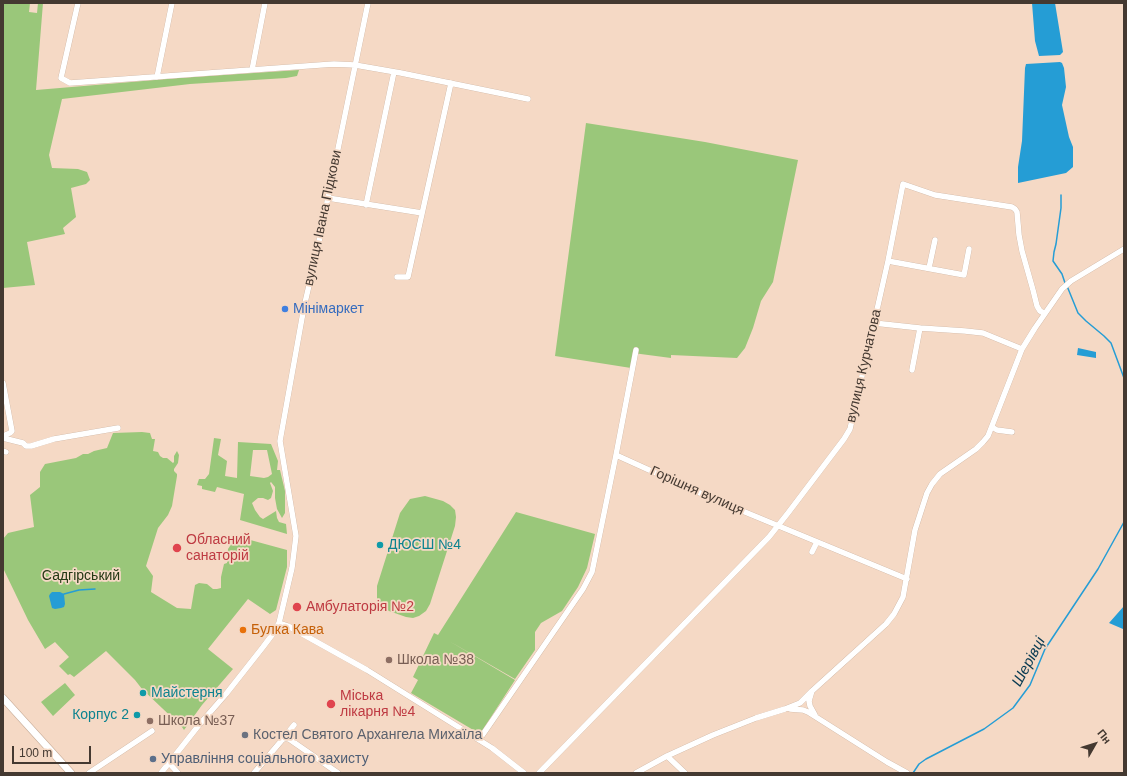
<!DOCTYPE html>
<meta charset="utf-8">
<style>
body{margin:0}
#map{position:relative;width:1127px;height:776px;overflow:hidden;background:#f5d9c5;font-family:Arial,sans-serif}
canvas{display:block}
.frame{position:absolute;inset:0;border:4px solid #443931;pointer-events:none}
.north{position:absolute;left:1075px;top:724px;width:40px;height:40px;-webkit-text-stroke:3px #f5d9c5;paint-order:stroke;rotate:51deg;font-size:11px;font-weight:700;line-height:16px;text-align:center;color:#443931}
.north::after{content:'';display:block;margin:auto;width:14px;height:18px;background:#443931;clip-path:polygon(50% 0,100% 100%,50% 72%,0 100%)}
.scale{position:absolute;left:12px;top:746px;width:79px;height:18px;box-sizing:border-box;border:2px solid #443931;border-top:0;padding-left:5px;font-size:12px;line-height:14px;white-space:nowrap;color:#443931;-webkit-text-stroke:3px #f5d9c5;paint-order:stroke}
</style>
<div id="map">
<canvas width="1127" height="776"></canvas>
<div class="frame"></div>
<div class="north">Пн</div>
<div class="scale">100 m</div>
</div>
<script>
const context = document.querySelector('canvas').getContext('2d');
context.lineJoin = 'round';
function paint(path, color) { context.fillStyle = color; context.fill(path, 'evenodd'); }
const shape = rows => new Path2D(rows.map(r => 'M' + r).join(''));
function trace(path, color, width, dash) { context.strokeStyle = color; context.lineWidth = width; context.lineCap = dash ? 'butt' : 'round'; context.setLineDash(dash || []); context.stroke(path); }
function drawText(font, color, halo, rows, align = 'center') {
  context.font = font + ' Arial,sans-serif'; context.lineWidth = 3.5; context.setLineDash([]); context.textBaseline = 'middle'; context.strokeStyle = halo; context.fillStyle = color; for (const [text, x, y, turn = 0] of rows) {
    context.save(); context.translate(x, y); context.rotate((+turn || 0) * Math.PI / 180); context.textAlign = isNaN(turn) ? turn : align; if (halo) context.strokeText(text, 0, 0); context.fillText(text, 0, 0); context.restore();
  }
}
const green = shape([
 [3,3,30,3,29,12,37,13,38,3,43,3,36,90,179,78,299,70,297,76,286,78,190,84,62,99,49,155,52,168,78,169,87,172,90,180,86,184,71,188,76,217,63,228,65,234,27,242,35,285,3,288],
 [586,123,705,142,798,160,773,282,761,301,753,328,745,348,737,358,671,355,671,358,633,353,631,368,555,356],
 [142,432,150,433,152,439,155,439,153,451,158,452,160,456,163,458,167,458,173,463,174,462,174,456,177,451,179,455,178,463,174,469,174,471,177,474,177,476,172,506,168,515,158,528,146,566,153,576,151,592,177,608,191,609,195,585,199,583,207,584,213,589,217,589,221,588,221,577,224,564,227,563,228,549,230,546,232,535,287,550,287,567,276,610,270,614,248,599,208,649,233,669,202,705,184,730,182,727,142,689,135,680,106,651,74,677,70,674,68,675,59,666,69,657,55,642,45,649,28,620,3,568,3,539,8,533,34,527,30,495,40,487,40,472,45,464,76,458,83,454,88,454,94,451,107,448,113,433],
 [214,438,221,439,218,455,227,461,225,476,237,478,238,442,271,444,278,461,277,470,280,470,285,491,285,513,282,518,277,509,275,498,275,487,271,482,270,483,273,491,271,498,268,500,263,498,258,498,252,503,255,510,260,517,263,519,276,511,277,518,279,522,286,524,287,534,240,520,244,494,217,487,215,492,202,489,202,486,197,485,199,479,205,479,209,474],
 [253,450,267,450,272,474,268,477,264,478,250,476],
 [425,496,443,501,450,505,455,510,456,517,455,526,430,604,426,611,419,616,413,618,406,617,389,611,382,607,377,600,377,586,400,513,410,499],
 [516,512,595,534,587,568,578,587,562,611,541,623,535,632,535,650,515,679,449,641,515,680,480,734,411,693,418,680,413,677,434,633,438,635],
 [65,683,75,695,53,716,41,702]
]);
const water = shape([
 [1032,3,1055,3,1063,52,1060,55,1039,56,1035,41],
 [1060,62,1062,63,1064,68,1066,87,1062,105,1069,137,1073,147,1073,167,1066,173,1018,183,1018,167,1022,141,1025,68,1026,64],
 [1078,348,1096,352,1096,358,1077,355],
 [52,592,60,592,64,594,65,604,64,607,61,608,55,609,52,608,49,596,50,594],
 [1124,606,1124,628,1123,629,1109,623]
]);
const stream = shape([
 [1061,195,1061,208,1056,244,1054,252,1053,261,1062,274,1065,283],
 [1067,286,1078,313,1086,321,1104,336,1111,343,1124,378],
 [64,594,79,590,95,589],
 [913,773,919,764,926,759,984,729,1013,708,1030,685,1045,649,1098,569,1124,522]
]);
const minor = shape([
 [78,3,61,78,70,83,334,64,355,65,401,73,528,99],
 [252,70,265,3],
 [157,77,172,3],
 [328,198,422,213],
 [366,205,394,72],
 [888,261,964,275,969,249],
 [929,268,935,240],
 [397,277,408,277,451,83],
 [874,323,920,328,965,331,983,333,1022,349],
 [912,370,920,328],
 [3,383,12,431,10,433,3,436],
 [992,427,997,430,1012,432],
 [3,438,23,443,26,446,31,446,54,439,118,428],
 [3,451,6,452],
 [616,455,711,498,907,579],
 [812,552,817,542],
 [279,623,288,626,367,670,492,748,524,773],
 [812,691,809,701,810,706,815,715],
 [790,709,803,710,808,712,887,762,907,773],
 [285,738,289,739,338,773],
 [479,740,583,589,592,572,616,455,636,350],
 [667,756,685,773],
 [169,763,178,773],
 [89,773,152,731],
 [161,773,199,725,226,694,263,647,272,635,279,623,292,568,296,536,280,441,304,307,317,251,368,3],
 [254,773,282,740,285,738,286,735,294,725],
 [539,773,769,537,788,513,844,439,850,429,888,261,903,184,935,195,1012,207,1015,209,1017,212,1019,235,1022,251,1033,290,1037,306,1040,311,1044,313],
 [636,773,667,756,713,735,756,718,785,709,800,703,812,691,886,624,894,614,903,597,915,530,927,493,932,484,940,474,976,449,983,442,988,436,1022,349,1035,328,1062,289,1071,281,1124,249]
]);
const major = shape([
 [3,698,71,773]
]);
const markers = [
 [285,309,4,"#3f7fe0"],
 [380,545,4,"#0f9aa8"],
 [177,548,5,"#e0444e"],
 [297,607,5,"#e0444e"],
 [243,630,4,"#e8710a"],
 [389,660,4,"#8d6e63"],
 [143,693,4,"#0f9aa8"],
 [331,704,5,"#e0444e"],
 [137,715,4,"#0f9aa8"],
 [150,721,4,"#8d6e63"],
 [245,735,4,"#6b7280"],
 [153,759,4,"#5c6f8a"]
];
const streetNames = [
 ["вулиця Івана Підкови",323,218,-78],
 ["вулиця Курчатова",864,366,-77],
 ["Горішня вулиця",697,491,24]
];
const shopNames = [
 ["Мінімаркет",293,309]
];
const healthNames = [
 ["Обласний",186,540],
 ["санаторій",186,556],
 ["Амбулаторія №2",306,607],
 ["Міська",340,696],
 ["лікарня №4",340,712]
];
const cultureNames = [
 ["ДЮСШ №4",388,545],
 ["Майстерня",151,693],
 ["Корпус 2",129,715,"right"]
];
const parkNames = [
 ["Садгірський",81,576]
];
const foodNames = [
 ["Булка Кава",251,630]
];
const educationNames = [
 ["Школа №38",397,660],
 ["Школа №37",158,721]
];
const worshipNames = [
 ["Костел Святого Архангела Михаїла",253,735]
];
const serviceNames = [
 ["Управління соціального захисту",161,759]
];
const waterNames = [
 ["Шерівці",1029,662,-62]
];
paint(green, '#9ac77a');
paint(water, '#259dd5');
trace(stream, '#259dd5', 1.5);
trace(minor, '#c8ad99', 6);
trace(major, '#c8ad99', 8);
trace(minor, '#fff', 5.5);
trace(major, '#fff', 7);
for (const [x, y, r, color] of markers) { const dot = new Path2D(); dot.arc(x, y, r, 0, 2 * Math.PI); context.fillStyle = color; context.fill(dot); trace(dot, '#f5d9c5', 1.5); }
drawText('14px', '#443931', '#f5d9c5', streetNames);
drawText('14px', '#366cbe', '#f5d9c5', shopNames, 'left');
drawText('14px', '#be3a42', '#f5d9c5', healthNames, 'left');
drawText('14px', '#0d838f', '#f5d9c5', cultureNames, 'left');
drawText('14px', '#243814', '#f5d9c5', parkNames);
drawText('14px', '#c56008', '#f5d9c5', foodNames, 'left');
drawText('14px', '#785e54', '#f5d9c5', educationNames, 'left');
drawText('14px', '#5b616d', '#f5d9c5', worshipNames, 'left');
drawText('14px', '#4e5e75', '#f5d9c5', serviceNames, 'left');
drawText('italic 15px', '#093a51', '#f5d9c5', waterNames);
</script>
